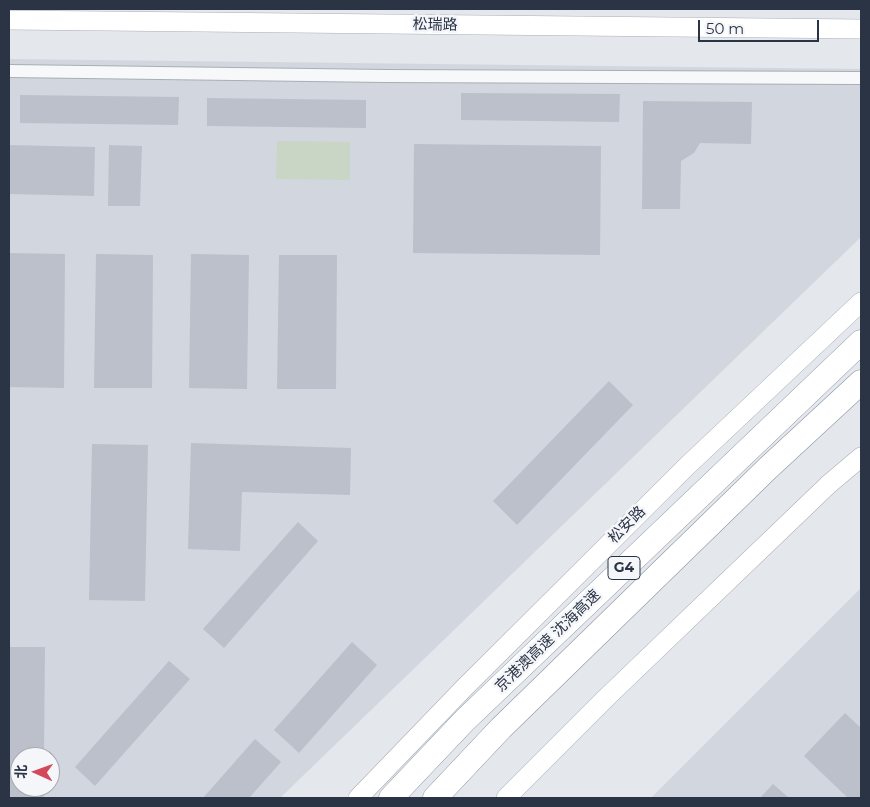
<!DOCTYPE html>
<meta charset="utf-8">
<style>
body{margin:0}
#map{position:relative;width:870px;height:807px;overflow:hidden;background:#e4e7ec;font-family:Montserrat,"Noto Sans SC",sans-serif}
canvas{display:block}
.frame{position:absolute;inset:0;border:10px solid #2b3445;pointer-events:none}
.north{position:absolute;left:10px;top:747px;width:50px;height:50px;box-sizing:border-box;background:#f4f6f9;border:1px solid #a4a8b1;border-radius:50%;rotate:272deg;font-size:14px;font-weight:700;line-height:20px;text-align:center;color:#2b3445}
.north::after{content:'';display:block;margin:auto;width:18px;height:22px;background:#d1495b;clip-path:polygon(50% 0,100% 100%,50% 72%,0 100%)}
.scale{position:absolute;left:698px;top:20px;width:121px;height:22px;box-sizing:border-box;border:2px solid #2b3445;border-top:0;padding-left:6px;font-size:15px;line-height:18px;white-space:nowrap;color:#2b3445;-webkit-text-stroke:4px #f4f6f9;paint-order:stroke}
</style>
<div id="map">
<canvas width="870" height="807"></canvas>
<div class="frame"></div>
<div class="north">北</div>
<div class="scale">50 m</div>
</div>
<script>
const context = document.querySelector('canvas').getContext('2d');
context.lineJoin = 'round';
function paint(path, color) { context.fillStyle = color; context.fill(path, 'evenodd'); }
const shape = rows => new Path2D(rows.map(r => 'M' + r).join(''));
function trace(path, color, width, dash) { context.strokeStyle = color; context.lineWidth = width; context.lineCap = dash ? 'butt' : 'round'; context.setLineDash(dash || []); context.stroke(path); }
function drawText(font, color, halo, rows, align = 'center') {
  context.font = font + ' Montserrat,"Noto Sans SC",sans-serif'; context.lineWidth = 5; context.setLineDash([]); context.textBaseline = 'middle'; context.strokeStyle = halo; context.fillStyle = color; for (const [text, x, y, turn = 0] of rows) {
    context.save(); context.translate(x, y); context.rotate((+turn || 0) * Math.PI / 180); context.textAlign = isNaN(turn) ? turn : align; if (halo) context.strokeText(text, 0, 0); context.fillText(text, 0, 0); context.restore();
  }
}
const built = shape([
 [9,59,861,69,861,237,280,798,9,798],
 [20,757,50,757,50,787,20,787],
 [861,588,861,798,651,798]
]);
const green = shape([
 [277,141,350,142,350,180,276,179]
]);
const building = shape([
 [461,93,620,94,619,122,461,120],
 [20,95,179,97,178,125,20,123],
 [207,98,366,100,366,128,207,126],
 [643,101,752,102,751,144,700,143,694,153,681,161,680,209,642,209],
 [414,144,601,146,600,255,413,253],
 [9,145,95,147,94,196,9,194],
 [109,145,142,146,140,206,108,206],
 [9,253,65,254,64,388,9,387],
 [96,254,153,255,152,388,94,388],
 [191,254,249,255,247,389,189,388],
 [279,255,337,255,336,389,277,389],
 [609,381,633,405,517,525,493,501],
 [191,443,351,448,350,495,242,492,240,551,188,549],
 [92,444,148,445,145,601,89,600],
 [298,522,318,541,224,648,203,629],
 [352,642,377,665,299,753,274,730],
 [9,647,45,647,44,757,20,757,20,787,44,787,44,798,9,798],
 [169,661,190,679,95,786,75,767],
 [845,713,861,728,861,798,848,798,804,756],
 [255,739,281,762,249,798,203,798],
 [773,784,789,798,760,798]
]);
const street = shape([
 [9,71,385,76,859,78]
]);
const secondary = shape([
 [9,20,861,29],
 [358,798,464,688,687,466,861,302],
 [506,798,607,697,829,484,861,457]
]);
const highway = shape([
 [391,798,465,720,861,342],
 [435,798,501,728,768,468,861,382]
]);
const shields = [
 [624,568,32]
];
const shieldNames = [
 ["G4",624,568]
];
const streetNames = [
 ["松瑞路",435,25,1],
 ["松安路",627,525,-45],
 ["京港澳高速 沈海高速",548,641,-44]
];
paint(built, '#d2d6de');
paint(green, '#c9d6c5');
paint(building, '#bbc0ca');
trace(street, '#a9aeb7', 14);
trace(secondary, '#a9aeb7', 20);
trace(highway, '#8b94a3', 25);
trace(street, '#f7f8fa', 12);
trace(secondary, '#fff', 19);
trace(highway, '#fff', 24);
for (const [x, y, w] of shields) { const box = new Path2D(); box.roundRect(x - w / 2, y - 11.5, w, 23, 4); context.fillStyle = '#f4f6f9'; context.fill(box); trace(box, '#2b3445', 1); }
drawText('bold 14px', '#2b3445', null, shieldNames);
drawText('15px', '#2b3445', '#f4f6f9', streetNames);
</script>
